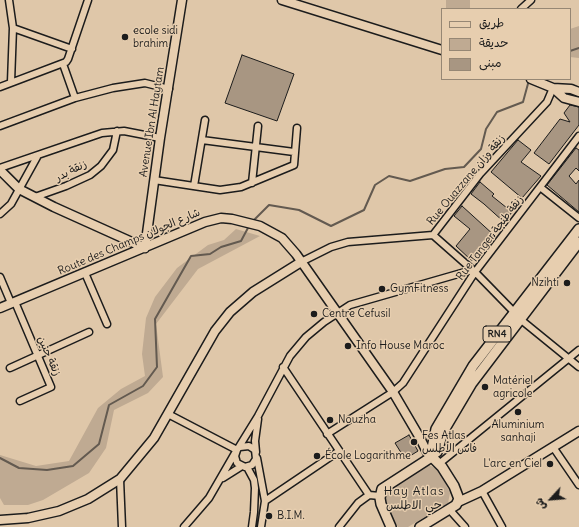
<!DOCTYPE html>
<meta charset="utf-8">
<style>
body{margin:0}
#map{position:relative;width:579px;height:527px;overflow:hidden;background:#dfc7a9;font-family:Delius,"Playpen Sans Arabic",sans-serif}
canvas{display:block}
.legend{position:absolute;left:441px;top:8px;width:130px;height:72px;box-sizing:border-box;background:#e7ceaf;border:1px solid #968774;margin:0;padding:5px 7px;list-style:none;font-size:12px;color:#1c1c1c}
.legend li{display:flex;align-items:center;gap:8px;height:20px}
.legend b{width:20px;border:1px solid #968774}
.north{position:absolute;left:531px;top:479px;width:40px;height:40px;-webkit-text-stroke:3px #e7ceaf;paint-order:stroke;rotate:244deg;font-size:11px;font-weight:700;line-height:16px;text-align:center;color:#1c1c1c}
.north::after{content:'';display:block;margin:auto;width:14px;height:18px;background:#1c1c1c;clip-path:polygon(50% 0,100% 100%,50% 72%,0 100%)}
</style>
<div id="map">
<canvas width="579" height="527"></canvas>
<ul class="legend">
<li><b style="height:5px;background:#e7ceaf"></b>طريق</li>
<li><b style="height:11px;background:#bfaa92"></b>حديقة</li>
<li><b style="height:11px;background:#a89682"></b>مبنى</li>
</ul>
<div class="north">ش</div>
</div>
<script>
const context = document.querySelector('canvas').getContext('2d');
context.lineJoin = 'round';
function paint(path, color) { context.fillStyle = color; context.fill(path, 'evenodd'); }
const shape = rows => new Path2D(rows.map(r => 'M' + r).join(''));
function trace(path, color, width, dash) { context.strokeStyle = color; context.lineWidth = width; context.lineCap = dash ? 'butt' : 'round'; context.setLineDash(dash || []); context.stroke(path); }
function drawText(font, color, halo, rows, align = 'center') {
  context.font = font + ' Delius,"Playpen Sans Arabic",sans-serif'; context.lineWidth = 3; context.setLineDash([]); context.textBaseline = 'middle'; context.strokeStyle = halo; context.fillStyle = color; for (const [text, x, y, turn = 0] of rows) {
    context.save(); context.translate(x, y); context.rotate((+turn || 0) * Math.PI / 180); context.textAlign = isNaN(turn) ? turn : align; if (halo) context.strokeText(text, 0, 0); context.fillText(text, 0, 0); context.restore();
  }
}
const green = shape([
 [446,0,470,0,470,9,446,9],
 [579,26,579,58,570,57,570,29],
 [236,229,260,236,198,269,156,324,163,377,148,393,114,410,106,448,89,473,43,500,28,505,4,505,0,498,0,455,36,466,69,461,98,408,121,389,145,376,142,354,146,318,155,297,177,268,208,245,224,240],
 [429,465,439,470,450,493,448,503,408,527,398,527,384,503,385,491]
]);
const stream = shape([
 [570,51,579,48],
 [253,221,269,205,299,210,331,226,364,210,375,185,389,176,410,181,445,169,464,167,481,149,486,129,497,112,523,102,529,80],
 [0,458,19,468,47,470,73,466,99,444,109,405,143,386,157,367,155,319,191,256,210,254,221,247,241,241,249,226]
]);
const building = shape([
 [242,55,294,74,277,121,225,103,242,55],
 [570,105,579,107,579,125,549,164,534,153,560,119,570,122,564,113,570,105],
 [518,140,531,150,521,162,541,176,522,198,491,172,518,140],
 [576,148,579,150,579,171,576,168,569,176,576,184,579,180,579,212,547,185,576,148],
 [480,182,494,194,492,196,512,212,504,222,484,204,471,194,480,182],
 [462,206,495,236,475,260,471,260,456,246,470,229,454,216,462,206],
 [409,435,418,451,405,459,395,443,409,435]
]);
const street = shape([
 [9,0,13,28,11,82],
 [521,9,531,0],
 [13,28,72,49],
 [63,64,75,98],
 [0,87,66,62,68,59,88,0],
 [0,126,75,98,113,88,145,83,169,89],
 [202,140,294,152],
 [0,168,102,133,124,131,160,138],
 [154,180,220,190,241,187,294,165,297,128],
 [252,183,258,126],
 [194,186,205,120],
 [540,187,579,218],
 [35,197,66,186,90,175,101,166,113,150,117,131],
 [0,214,11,204,37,157],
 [433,235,475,272,514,312],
 [301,262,331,247,348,242,433,235,480,174,547,102,553,88],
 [85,273,107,324],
 [0,277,11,303],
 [15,302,51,387,20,401],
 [520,319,579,367],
 [283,367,369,495,380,496],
 [10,368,89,332],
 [168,414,237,450],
 [327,434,393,392,403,383,475,272,579,136],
 [240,447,249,446,255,450,256,459,252,465,245,467,237,463,235,456,237,450,258,416,290,356,306,337,324,322,350,305,472,270],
 [553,447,579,485],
 [256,452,255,441,258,419],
 [257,458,265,501,261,527],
 [440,463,579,350],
 [247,467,254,480,255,488,254,512,252,527],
 [223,478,242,466],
 [120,479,122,527],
 [482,491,502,527],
 [265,501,339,451],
 [449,509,465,527],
 [184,527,209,498,235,453],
 [339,527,358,503,369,495]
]);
const secondary = shape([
 [282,0,442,50],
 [531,79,553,88,564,98,579,102],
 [553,88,571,89,579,92],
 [0,170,19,189,54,207,145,248,160,138,182,0],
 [0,308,205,222,221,218,232,219,260,226,282,238,296,254,393,392,420,438,430,458],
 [458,502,482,491,579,431],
 [0,520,28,518,59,511,88,499,120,479,154,438,215,331,230,312,253,292,301,262]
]);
const primary = shape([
 [437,452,443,432,472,383,579,242],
 [430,458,436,429,473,366,579,229],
 [391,527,381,504,380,498,382,489,430,458,434,459,442,467,454,486,459,499,456,505,420,527]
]);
const markers = [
 [125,37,4,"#1c1c1c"],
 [567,283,4,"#1c1c1c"],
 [382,289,4,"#1c1c1c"],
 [314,314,4,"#1c1c1c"],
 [348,346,4,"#1c1c1c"],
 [485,387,4,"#1c1c1c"],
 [518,412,4,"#1c1c1c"],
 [330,420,4,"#1c1c1c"],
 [414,442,4,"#1c1c1c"],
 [317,456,4,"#1c1c1c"],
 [550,464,4,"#1c1c1c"],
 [269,516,4,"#1c1c1c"]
];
const shields = [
 [497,334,28]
];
const shieldNames = [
 ["RN4",497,334]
];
const poiNames = [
 ["ecole sidi",133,31],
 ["brahim",133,44],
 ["Nzihti",559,283,"right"],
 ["GymFitness",390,289],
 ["Centre Cefusil",322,314],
 ["Info House Maroc",356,346],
 ["Matériel",493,381],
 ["agricole",493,394],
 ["Nouzha",338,420],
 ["Aluminium",518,425,"center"],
 ["sanhaji",518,438,"center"],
 ["Fes Atlas",422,436],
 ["فاس الأطلس",422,449],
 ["École Logarithme",325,456],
 ["L'arc en Ciel",542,464,"right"],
 ["B.I.M.",277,516]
];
const streetNames = [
 ["Avenue Ibn Al Haytam",152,122,-81],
 ["زنقة بدر",71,171,-27],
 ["Rue Ouazzane زنقة وزان",466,180,-50],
 ["Rue Tanger زنقة طنجة",490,238,-53],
 ["Route des Champs شارع الجولان",129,242,-23],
 ["زنقة حنين",49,356,66]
];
const neighbourhoodNames = [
 ["Hay Atlas",414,492],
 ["حي الاطلس",414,506]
];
paint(green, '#bfaa92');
trace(stream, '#635a50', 2);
paint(building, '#a89682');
trace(building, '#1c1c1c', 1);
trace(street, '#1c1c1c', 9);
trace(secondary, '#1c1c1c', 11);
trace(primary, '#1c1c1c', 12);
trace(street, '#e7ceaf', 6);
trace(secondary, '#e7ceaf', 8);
trace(primary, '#e7ceaf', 9);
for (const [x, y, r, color] of markers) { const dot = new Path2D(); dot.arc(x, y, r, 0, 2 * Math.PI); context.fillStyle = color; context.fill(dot); trace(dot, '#e7ceaf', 1.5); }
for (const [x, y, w] of shields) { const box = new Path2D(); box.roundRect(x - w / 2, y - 8, w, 16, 3); context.fillStyle = '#e7ceaf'; context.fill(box); trace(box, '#1c1c1c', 1); }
drawText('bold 10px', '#1c1c1c', null, shieldNames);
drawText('11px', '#1c1c1c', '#e7ceaf', poiNames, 'left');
drawText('11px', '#1c1c1c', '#e7ceaf', streetNames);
context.letterSpacing = '1px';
drawText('12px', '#1c1c1c', '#e7ceaf', neighbourhoodNames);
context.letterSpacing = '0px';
</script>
